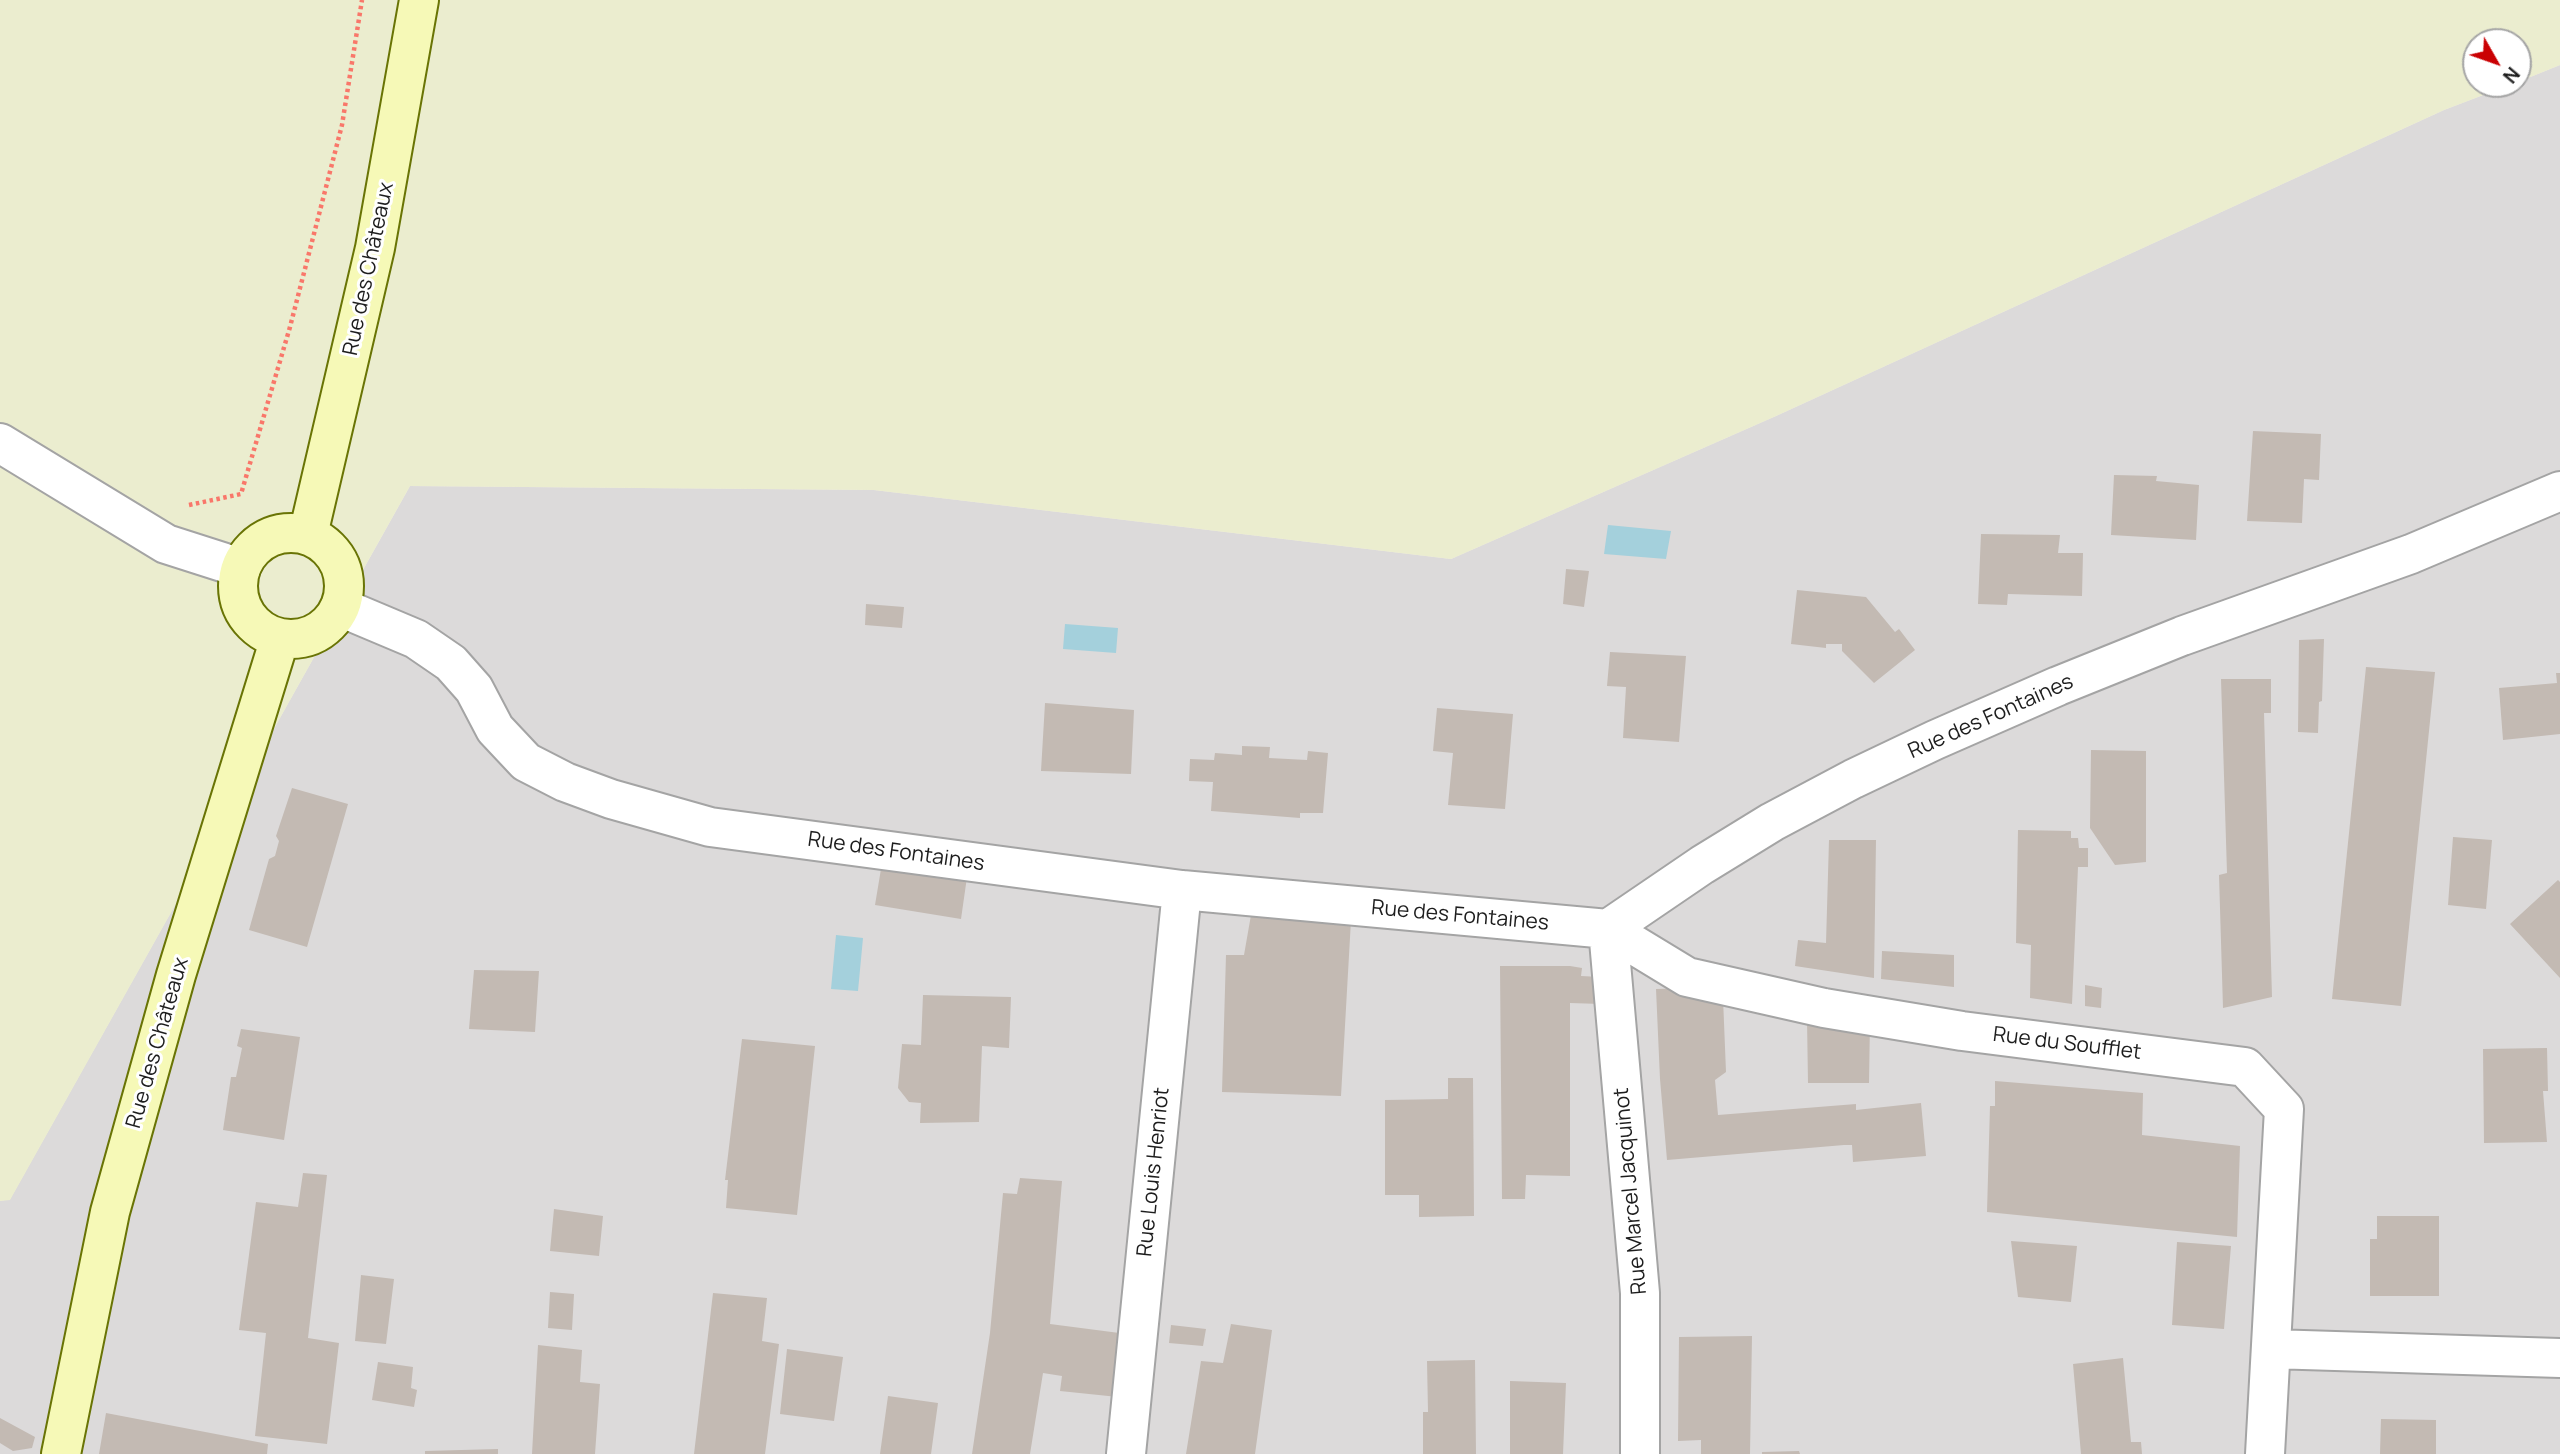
<!DOCTYPE html>
<meta charset="utf-8">
<style>
body{margin:0}
#map{position:relative;width:2560px;height:1454px;overflow:hidden;background:#efebe3;font-family:Manrope,sans-serif}
canvas{display:block}
.north{position:absolute;left:2462px;top:28px;width:70px;height:70px;box-sizing:border-box;background:#fff;border:2px solid #a5a5a5;border-radius:50%;rotate:130deg;font-size:19px;font-weight:700;line-height:28px;text-align:center;color:#1d1d1d}
.north::after{content:'';display:block;margin:auto;width:24px;height:32px;background:#ca0103;clip-path:polygon(50% 0,100% 100%,50% 72%,0 100%)}
</style>
<div id="map">
<canvas width="2560" height="1454"></canvas>
<div class="north">N</div>
</div>
<script>
const context = document.querySelector('canvas').getContext('2d');
context.lineJoin = 'round';
function paint(path, color) { context.fillStyle = color; context.fill(path, 'evenodd'); }
const shape = rows => new Path2D(rows.map(r => 'M' + r).join(''));
function trace(path, color, width, dash) { context.strokeStyle = color; context.lineWidth = width; context.lineCap = dash ? 'butt' : 'round'; context.setLineDash(dash || []); context.stroke(path); }
function drawText(font, color, halo, rows, align = 'center') {
  context.font = font + ' Manrope,sans-serif'; context.lineWidth = 6; context.setLineDash([]); context.textBaseline = 'middle'; context.strokeStyle = halo; context.fillStyle = color; for (const [text, x, y, turn = 0] of rows) {
    context.save(); context.translate(x, y); context.rotate((+turn || 0) * Math.PI / 180); context.textAlign = isNaN(turn) ? turn : align; if (halo) context.strokeText(text, 0, 0); context.fillText(text, 0, 0); context.restore();
  }
}
const residential = shape([
 [2560,65,2560,1454,0,1454,0,1201,10,1199,410,486,874,490,1451,559,1776,416,2444,110,2512,84,2518,84,2518,82]
]);
const farmland = shape([
 [0,0,2560,0,2560,65,2518,82,2518,42,2476,42,2476,84,2512,84,2444,110,1776,416,1451,559,874,490,410,486,10,1200,0,1201]
]);
const water = shape([
 [1608,525,1671,531,1666,559,1604,554],
 [1065,624,1118,628,1116,653,1063,649],
 [836,935,863,938,858,991,831,989]
]);
const building = shape([
 [2253,431,2321,434,2319,480,2304,479,2302,523,2247,521],
 [2114,475,2157,476,2156,481,2199,485,2196,540,2111,535],
 [1981,534,2060,535,2058,553,2083,553,2082,596,2008,594,2007,605,1978,604],
 [1566,569,1589,571,1584,607,1563,604],
 [1797,590,1866,597,1895,632,1899,629,1915,650,1874,683,1842,651,1842,644,1826,644,1826,648,1791,644],
 [866,604,904,607,902,628,865,625],
 [2324,639,2322,701,2319,702,2318,733,2298,732,2299,640],
 [1610,652,1686,656,1679,742,1623,738,1626,687,1607,686],
 [2366,667,2435,672,2401,1006,2332,999],
 [2556,673,2560,673,2560,734,2503,740,2499,688,2557,683],
 [2221,679,2271,679,2271,713,2264,713,2272,997,2223,1008,2219,875,2227,873],
 [1045,703,1134,710,1131,774,1041,771],
 [1437,708,1513,714,1505,809,1448,805,1453,753,1433,751],
 [1242,746,1270,747,1269,758,1307,760,1308,751,1328,753,1323,813,1300,813,1300,818,1211,811,1213,782,1189,781,1190,759,1214,760,1215,753,1242,755],
 [2091,750,2146,751,2146,862,2115,865,2090,828],
 [292,788,348,804,307,947,249,930,269,859,275,856,279,841,276,836],
 [2018,830,2071,831,2071,838,2078,838,2079,848,2088,848,2088,867,2078,867,2072,1004,2030,998,2031,945,2016,943],
 [2453,837,2492,840,2486,909,2448,905],
 [1829,840,1876,840,1874,978,1795,966,1798,940,1826,943],
 [882,863,967,877,961,919,875,905],
 [2558,880,2560,882,2560,978,2510,924],
 [1251,915,1351,920,1341,1096,1222,1092,1226,955,1244,955],
 [1882,951,1954,955,1954,987,1881,979],
 [1500,966,1570,966,1582,968,1581,976,1600,977,1601,1004,1570,1003,1570,1176,1526,1175,1525,1199,1502,1199],
 [474,970,539,971,535,1032,469,1029],
 [2085,985,2102,988,2101,1008,2085,1006],
 [1693,988,1723,998,1726,1072,1715,1080,1718,1115,1856,1104,1856,1110,1921,1103,1926,1156,1853,1162,1852,1145,1844,1145,1667,1160,1660,1079,1656,989],
 [923,995,1011,997,1009,1048,982,1046,979,1122,920,1123,921,1103,909,1102,898,1088,902,1044,921,1045],
 [1807,1019,1870,1020,1869,1083,1808,1083],
 [241,1029,300,1037,284,1140,223,1130,231,1077,236,1077,242,1048,237,1046],
 [742,1039,815,1046,797,1215,726,1208,728,1180,725,1180],
 [2547,1048,2548,1091,2543,1091,2547,1142,2484,1143,2483,1049],
 [1448,1078,1473,1078,1474,1216,1419,1217,1419,1195,1385,1195,1385,1100,1448,1099],
 [1995,1081,2143,1093,2142,1135,2240,1146,2237,1237,1987,1212,1990,1106,1995,1106],
 [303,1173,327,1175,308,1338,339,1343,327,1444,255,1436,266,1333,239,1330,256,1202,298,1207],
 [1020,1178,1062,1181,1050,1324,1127,1334,1118,1397,1060,1391,1062,1376,1043,1373,1030,1454,972,1454,990,1333,1003,1193,1017,1194],
 [554,1209,603,1216,599,1256,550,1251],
 [2377,1216,2439,1216,2439,1296,2370,1296,2370,1239,2377,1239],
 [2011,1241,2077,1246,2071,1302,2018,1297],
 [2177,1242,2231,1246,2224,1329,2172,1325],
 [361,1275,394,1279,386,1344,355,1341],
 [550,1292,574,1294,572,1330,548,1328],
 [713,1293,767,1298,762,1341,779,1344,765,1454,694,1454],
 [1231,1324,1272,1330,1255,1454,1186,1454,1201,1361,1223,1363],
 [1171,1325,1206,1329,1203,1346,1169,1343],
 [1752,1336,1750,1454,1701,1454,1701,1440,1678,1441,1679,1337],
 [538,1345,582,1350,580,1382,600,1384,595,1454,532,1454],
 [787,1349,843,1357,834,1421,780,1414],
 [2123,1358,2131,1442,2141,1442,2142,1454,2081,1454,2073,1364],
 [1475,1360,1476,1454,1423,1454,1423,1412,1428,1412,1427,1361],
 [378,1362,413,1367,411,1388,417,1390,414,1407,372,1400],
 [1510,1381,1566,1383,1563,1454,1510,1454],
 [888,1396,938,1403,931,1454,880,1454],
 [106,1413,268,1444,267,1454,99,1454],
 [0,1418,35,1437,32,1448,13,1451,0,1443],
 [2381,1419,2436,1420,2436,1454,2380,1454],
 [498,1449,498,1454,425,1454,425,1451],
 [1799,1451,1800,1454,1762,1454,1762,1452]
]);
const path = shape([
 [189,505,241,494,290,327,342,125,362,0]
]);
const street = shape([
 [0,443,166,544,241,568],
 [340,607,416,639,451,663,474,689,495,729,526,762,565,782,611,799,710,827,1182,890,1608,929,1702,865,1772,822,1853,779,1935,740,2058,686,2182,636,2411,554,2560,491],
 [1608,929,1687,977,1824,1008,1962,1031,2245,1067,2284,1109,2265,1454],
 [1608,929,1640,1293,1640,1454],
 [2271,1349,2560,1358],
 [1126,1454,1182,890]
]);
const secondary = shape([
 '238 586a53 53 0 1 1 106 0a53 53 0 1 1-106 0Z',
 [308,535,375,248,419,0],
 [61,1454,110,1212,176,975,280,638]
]);
const streetNames = [
 ["Rue des Châteaux",369,269,-78],
 ["Rue des Fontaines",1991,717,-24],
 ["Rue des Fontaines",896,852,8],
 ["Rue des Fontaines",1460,916,5],
 ["Rue des Châteaux",158,1043,-74],
 ["Rue du Soufflet",2067,1044,7],
 ["Rue Louis Henriot",1154,1172,-84],
 ["Rue Marcel Jacquinot",1631,1191,-95]
];
paint(residential, '#dcdada');
paint(farmland, '#ebedcf');
paint(water, '#a4d0dc');
paint(building, '#c3bab3');
trace(street, '#a4a4a4', 42);
trace(secondary, '#697405', 42);
trace(path, '#f9776a', 4.5, [3.5, 3.5]);
trace(street, '#fff', 38);
trace(secondary, '#f6f9b7', 38);
drawText('21px', '#1d1d1d', '#fff', streetNames);
</script>
